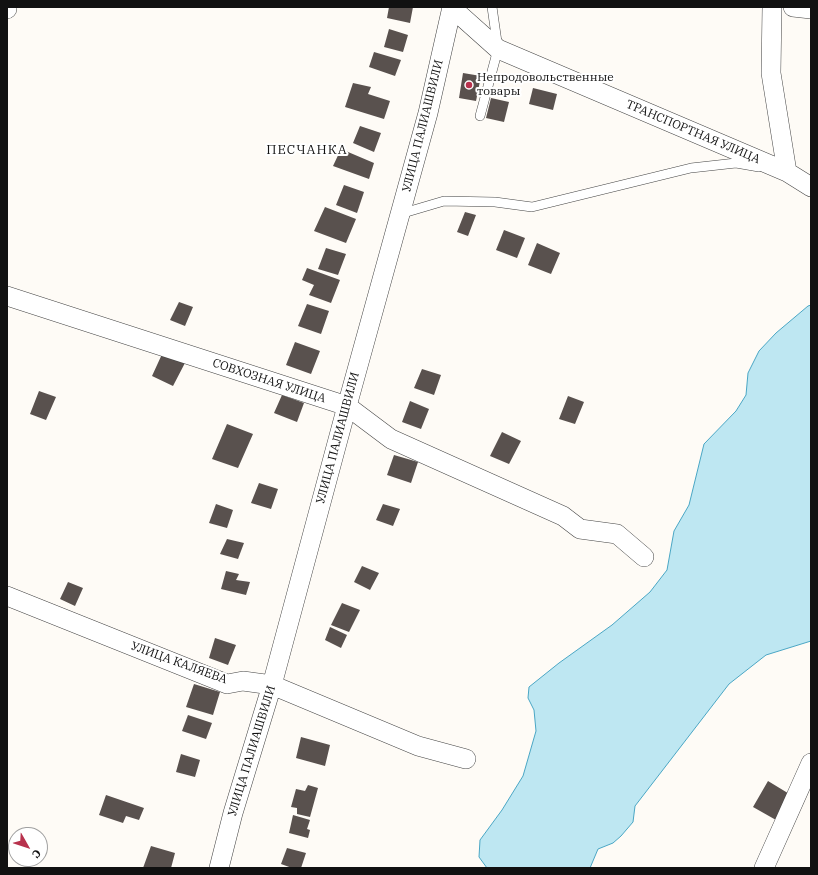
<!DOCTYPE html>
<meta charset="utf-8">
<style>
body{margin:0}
#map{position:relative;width:818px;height:875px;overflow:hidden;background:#fefbf6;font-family:"IBM Plex Serif",serif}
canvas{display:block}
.frame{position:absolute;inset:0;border:8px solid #111;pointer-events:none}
.north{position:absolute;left:8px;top:827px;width:40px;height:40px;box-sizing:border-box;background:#fff;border:1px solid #a0a0a0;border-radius:50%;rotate:129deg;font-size:11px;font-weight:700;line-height:16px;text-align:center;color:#111}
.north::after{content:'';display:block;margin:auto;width:14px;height:18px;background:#b8324d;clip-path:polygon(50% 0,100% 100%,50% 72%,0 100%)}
</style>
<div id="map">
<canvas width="818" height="875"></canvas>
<div class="frame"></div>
<div class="north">С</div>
</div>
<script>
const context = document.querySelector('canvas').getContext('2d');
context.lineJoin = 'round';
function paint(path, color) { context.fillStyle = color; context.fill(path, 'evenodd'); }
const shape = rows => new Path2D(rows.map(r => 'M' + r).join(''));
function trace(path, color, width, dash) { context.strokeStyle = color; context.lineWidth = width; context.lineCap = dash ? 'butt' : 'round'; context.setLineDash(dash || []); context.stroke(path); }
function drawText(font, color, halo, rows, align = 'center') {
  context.font = font + ' "IBM Plex Serif",serif'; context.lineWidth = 4; context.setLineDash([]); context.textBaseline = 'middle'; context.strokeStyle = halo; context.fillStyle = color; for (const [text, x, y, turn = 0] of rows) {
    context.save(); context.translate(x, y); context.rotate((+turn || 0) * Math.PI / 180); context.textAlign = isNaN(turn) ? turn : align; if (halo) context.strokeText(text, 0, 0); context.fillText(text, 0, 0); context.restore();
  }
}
const water = shape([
 [811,305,811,641,766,655,729,684,635,806,633,822,621,836,613,843,598,849,590,868,487,868,479,857,480,840,502,810,523,776,536,731,534,710,528,698,529,687,559,663,612,625,650,592,667,570,674,531,689,505,704,444,736,411,746,395,748,373,759,351,776,333,808,306,811,305]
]);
const building = shape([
 [389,7,413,7,410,23,387,18],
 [389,29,408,35,403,52,384,47],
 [374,52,401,60,395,76,369,67],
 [463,73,481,76,476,101,459,98],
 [353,83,371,87,368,94,390,101,384,119,345,107],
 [533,88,557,94,553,110,529,104],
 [491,98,509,102,504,122,486,118],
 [360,126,381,133,374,152,353,143],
 [341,149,374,163,369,179,333,166],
 [344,185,364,192,357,213,336,205],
 [325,207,356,219,346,243,314,231],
 [465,212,476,215,468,236,457,232],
 [504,230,525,238,517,258,496,250],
 [537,243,560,253,551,274,528,265],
 [326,248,346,254,338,275,318,269],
 [307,268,340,280,331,303,309,295,314,285,302,280],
 [179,302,193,307,185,326,170,320],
 [307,304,329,311,321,334,298,326],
 [295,342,320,351,311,374,286,365],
 [163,352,186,361,173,386,152,376],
 [422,369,441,375,434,395,414,388],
 [39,391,56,397,46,420,30,414],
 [282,395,304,403,297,422,274,413],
 [568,396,584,402,575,424,559,419],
 [410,401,429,409,421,429,402,422],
 [227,424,253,434,238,468,212,459],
 [502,432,521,441,509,464,490,456],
 [394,455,418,462,411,483,387,475],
 [259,483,278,489,271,509,251,503],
 [216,504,233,510,227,528,209,523],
 [383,504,400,509,393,526,376,520],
 [227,539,244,543,238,559,220,554],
 [362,566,379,573,370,590,354,582],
 [226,571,239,574,236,580,250,582,246,595,221,589],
 [68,582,83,588,75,606,60,599],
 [342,603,360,610,349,632,331,625],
 [330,627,347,635,341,648,325,640],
 [215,638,236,645,228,665,209,658],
 [194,684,220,692,213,715,186,707],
 [188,715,212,723,206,739,182,731],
 [301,737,330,745,325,766,296,758],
 [181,754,200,760,195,777,176,772],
 [768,781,791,795,776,820,753,807],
 [308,785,318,788,310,817,297,814,297,808,291,807,296,789,305,791],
 [106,795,144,808,139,820,126,816,123,823,99,815],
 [293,815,310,820,307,829,310,830,308,838,289,833],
 [151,846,175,853,171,868,143,868],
 [287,848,306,853,301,868,292,868,281,864]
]);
const lane = shape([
 [480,116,498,49,492,7],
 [400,214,444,201,495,202,532,207,691,168,736,163,759,167]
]);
const street = shape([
 [451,7,498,49,787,172,811,187],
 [772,7,771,73,787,172],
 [793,7,811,9],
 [7,9,7,7],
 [7,296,347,406,391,439,563,516,580,529,617,534,644,557],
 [7,596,227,684,243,681,272,685,418,746,466,759],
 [219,868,233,813,272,685,347,406,428,113,452,7],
 [764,868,811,763]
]);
const markers = [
 [469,85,4,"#b8324d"]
];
const poiNames = [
 ["Непродовольственные",477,78],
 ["товары",477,92]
];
const streetNames = [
 ["УЛИЦА ПАЛИАШВИЛИ",423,126,-76],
 ["ТРАНСПОРТНАЯ УЛИЦА",693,132,23],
 ["СОВХОЗНАЯ УЛИЦА",269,381,18],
 ["УЛИЦА ПАЛИАШВИЛИ",338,438,-75],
 ["УЛИЦА КАЛЯЕВА",179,663,20],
 ["УЛИЦА ПАЛИАШВИЛИ",252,751,-73]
];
const neighbourhoodNames = [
 ["ПЕСЧАНКА",307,150]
];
paint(water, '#bee7f2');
trace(water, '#4aa6c4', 1);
paint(building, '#59514e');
trace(lane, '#444', 10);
trace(street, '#444', 20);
trace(lane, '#fff', 9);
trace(street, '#fff', 19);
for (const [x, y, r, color] of markers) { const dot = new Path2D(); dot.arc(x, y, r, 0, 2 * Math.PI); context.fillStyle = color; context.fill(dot); trace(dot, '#fff', 1.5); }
drawText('12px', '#111', '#fff', poiNames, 'left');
drawText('12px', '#111', '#fff', streetNames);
context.letterSpacing = '1px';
drawText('13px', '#111', '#fff', neighbourhoodNames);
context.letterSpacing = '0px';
</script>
